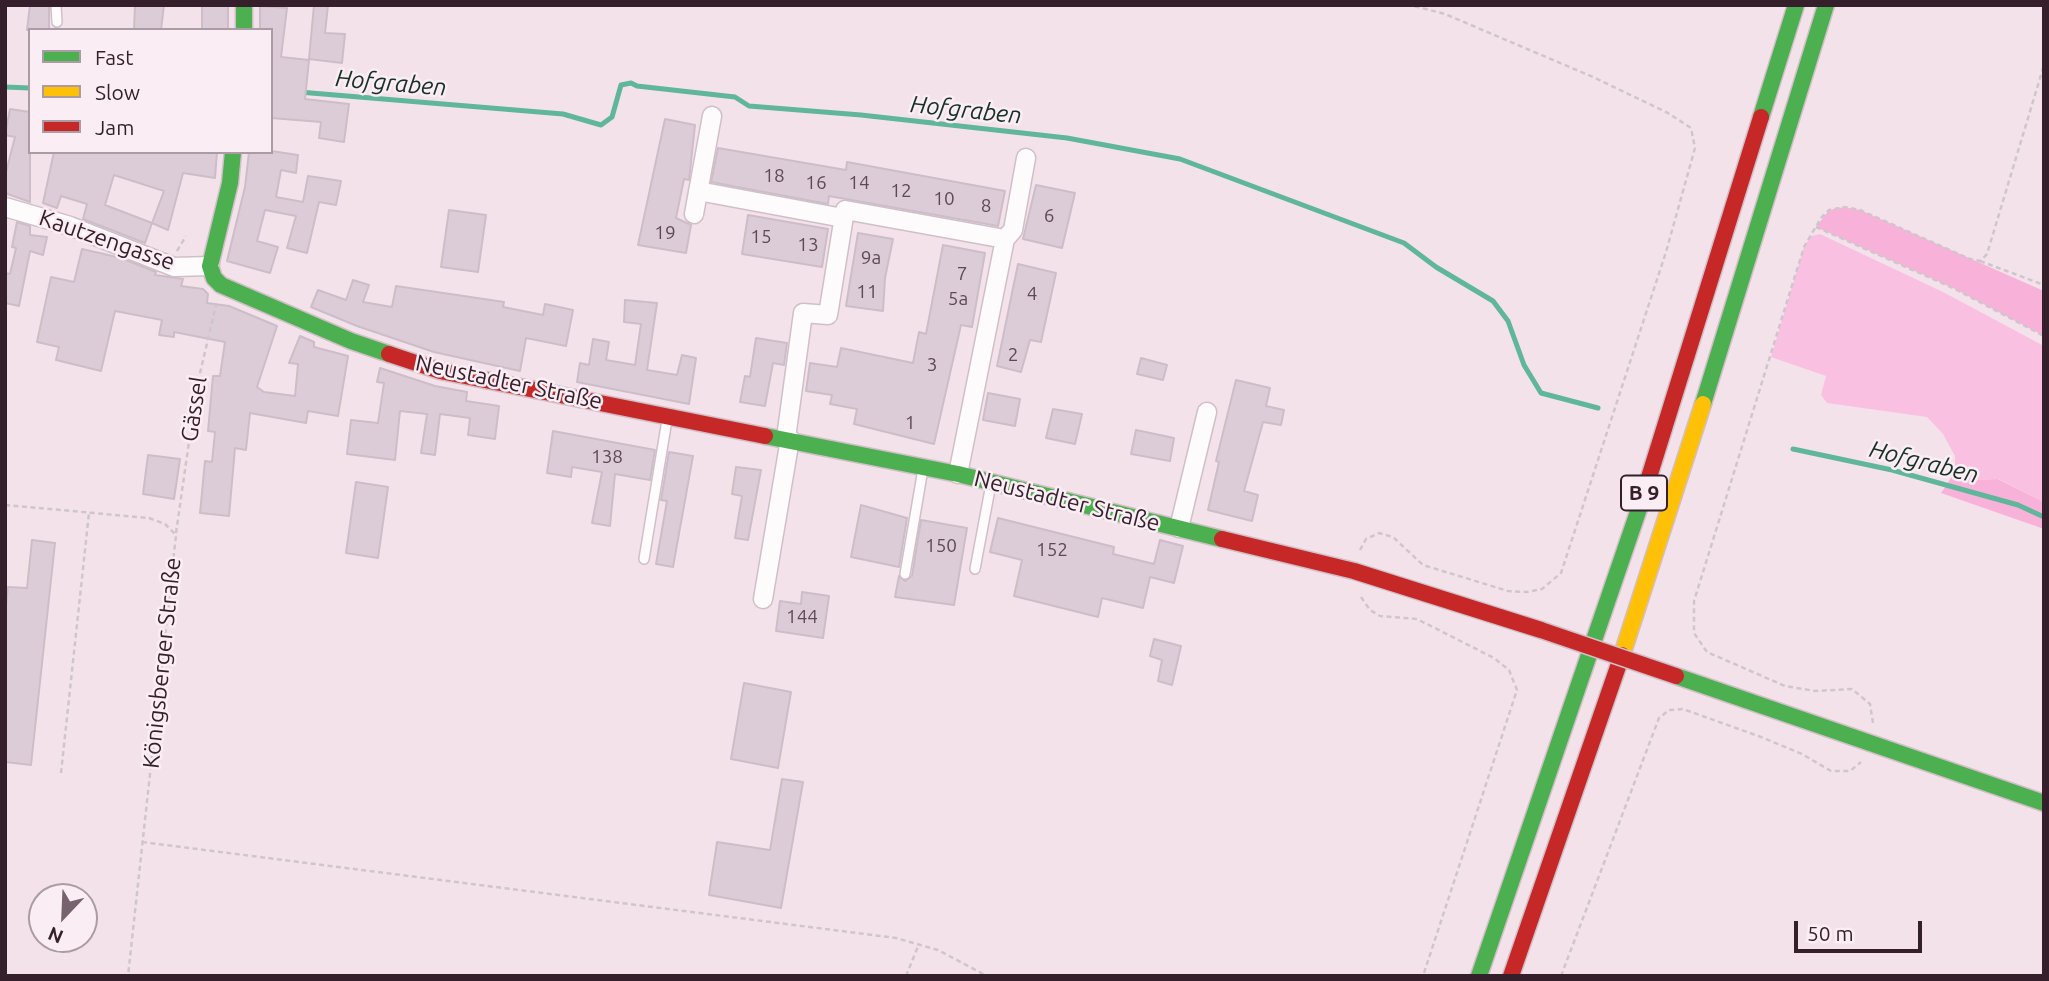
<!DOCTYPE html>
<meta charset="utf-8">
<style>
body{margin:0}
#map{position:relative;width:2049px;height:981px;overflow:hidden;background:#f4e2eb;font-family:Ubuntu,sans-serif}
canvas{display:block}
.frame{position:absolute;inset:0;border:7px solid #341f2b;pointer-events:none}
.legend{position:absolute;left:28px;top:28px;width:245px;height:126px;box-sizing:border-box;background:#faeef4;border:2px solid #ab9ba4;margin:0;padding:9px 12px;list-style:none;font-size:21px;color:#341f2b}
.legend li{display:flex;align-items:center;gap:14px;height:35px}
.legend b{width:35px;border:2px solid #ab9ba4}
.north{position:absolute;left:28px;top:883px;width:70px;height:70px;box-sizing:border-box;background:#faeef4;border:2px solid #ab9ba4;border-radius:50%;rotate:203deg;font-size:19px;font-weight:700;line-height:28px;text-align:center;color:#341f2b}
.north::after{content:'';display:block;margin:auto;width:24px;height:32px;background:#77636e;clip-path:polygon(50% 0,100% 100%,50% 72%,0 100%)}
.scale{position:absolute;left:1794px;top:921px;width:128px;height:32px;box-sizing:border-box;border:4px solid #341f2b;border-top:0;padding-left:9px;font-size:21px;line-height:24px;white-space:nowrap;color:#341f2b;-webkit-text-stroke:5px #faeef4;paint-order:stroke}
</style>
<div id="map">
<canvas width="2049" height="981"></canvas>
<div class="frame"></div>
<ul class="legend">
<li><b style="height:9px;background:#4caf50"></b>Fast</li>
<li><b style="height:9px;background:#ffc107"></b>Slow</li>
<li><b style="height:9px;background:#c62828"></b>Jam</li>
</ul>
<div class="north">N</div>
<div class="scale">50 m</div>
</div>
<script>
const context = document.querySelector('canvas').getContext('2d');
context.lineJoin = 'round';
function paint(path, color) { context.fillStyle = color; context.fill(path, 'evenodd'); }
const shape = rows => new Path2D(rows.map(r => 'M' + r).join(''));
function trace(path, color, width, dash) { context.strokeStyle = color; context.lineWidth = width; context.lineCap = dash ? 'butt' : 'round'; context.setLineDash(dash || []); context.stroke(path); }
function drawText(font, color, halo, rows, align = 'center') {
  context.font = font + ' Ubuntu,sans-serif'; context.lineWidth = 5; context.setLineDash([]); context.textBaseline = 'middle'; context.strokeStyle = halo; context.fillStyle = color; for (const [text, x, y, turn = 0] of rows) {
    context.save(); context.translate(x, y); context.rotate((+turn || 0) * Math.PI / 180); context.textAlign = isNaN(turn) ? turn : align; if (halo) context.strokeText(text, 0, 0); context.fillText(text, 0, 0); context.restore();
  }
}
const green = shape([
 [1820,234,1943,292,2044,346,2044,502,1999,479,1975,480,1955,472,1955,456,1943,434,1927,417,1827,403,1821,395,1826,376,1771,357,1804,247,1811,236]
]);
const forest = shape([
 [1844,207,1860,210,2044,291,2044,336,1953,288,1816,227,1829,210],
 [1955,472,1975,480,1998,479,2044,502,2044,529,1941,493]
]);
const stream = shape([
 [5,87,30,88],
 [299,92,563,114,601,125,612,117,621,85,631,83,637,86,735,97,749,106,861,115,1067,138,1180,159,1404,243,1436,267,1493,301,1508,321,1524,365,1541,393,1598,408],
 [1793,449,1892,470,2018,505,2044,517]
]);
const building = shape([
 [30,5,49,5,49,30,27,30,30,5],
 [135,5,164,5,161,30,134,30,135,5],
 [202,5,228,5,228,30,202,30,202,5],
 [314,5,328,5,325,33,345,34,342,63,309,59,314,5],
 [260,6,287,8,281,57,309,60,305,99,349,104,344,142,319,138,321,122,271,118,271,30,260,30,260,6],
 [10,109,30,112,30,202,5,193,5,176,15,137,5,135,10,109],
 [665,119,695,125,689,180,684,179,676,218,691,225,686,253,638,245,665,119],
 [718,148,846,170,847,162,1005,191,998,226,829,196,828,204,711,182,718,148],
 [271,151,298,155,296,173,281,170,276,197,303,202,308,176,341,181,336,205,319,202,307,253,287,248,296,216,265,210,257,241,278,247,270,273,227,261,245,187,249,152,271,151],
 [54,152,217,152,215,178,183,173,168,230,152,223,145,243,83,219,87,204,61,196,57,208,43,203,54,152],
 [114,175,164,191,152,223,105,205,114,175],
 [1036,185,1075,193,1062,248,1023,239,1036,185],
 [449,210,486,215,478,272,441,267,449,210],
 [748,215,828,229,822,267,742,254,748,215],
 [17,222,30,226,30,235,47,237,43,255,30,251,19,306,5,303,5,273,10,274,16,248,12,247,17,222],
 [858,233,893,239,885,278,883,311,846,306,858,233],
 [943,245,985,253,972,327,961,325,934,444,854,424,857,409,830,404,832,395,806,391,810,363,837,367,841,348,913,363,919,332,926,334,943,245],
 [82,249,121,258,156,272,155,275,183,279,181,286,203,289,208,294,207,303,229,306,277,326,257,387,264,392,295,396,298,364,289,363,300,336,314,342,314,347,348,356,338,416,308,411,306,423,250,413,246,450,235,448,229,516,200,513,205,461,212,462,215,432,208,431,213,376,220,376,225,342,174,332,174,337,159,335,162,320,115,311,101,371,56,360,59,347,37,342,51,277,74,282,82,249],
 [1018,264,1056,273,1041,342,1030,340,1021,372,997,366,1018,264],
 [353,280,369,285,363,302,392,307,396,286,504,302,503,307,543,315,545,304,573,310,566,346,526,338,520,371,434,352,357,326,311,307,318,290,346,300,353,280],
 [625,300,657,303,647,370,677,375,682,355,696,358,689,404,577,382,580,363,589,365,593,339,609,342,606,360,635,365,641,324,624,322,625,300],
 [756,338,787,343,784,365,773,363,765,406,740,402,745,376,750,377,756,338],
 [1141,358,1167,365,1163,380,1137,374,1141,358],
 [380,368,435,386,467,392,466,401,499,406,495,439,468,435,470,418,440,414,435,455,421,453,427,414,400,411,395,460,347,454,351,420,378,423,384,383,377,382,380,368],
 [1236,380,1270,388,1266,406,1284,410,1281,425,1263,422,1244,491,1258,495,1252,521,1208,510,1219,462,1216,461,1236,380],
 [988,393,1020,399,1015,426,983,420,988,393],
 [1053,409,1082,414,1075,444,1046,438,1053,409],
 [1136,430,1174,438,1170,461,1131,454,1136,430],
 [553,431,655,450,650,480,615,474,610,526,592,523,602,472,572,467,571,477,547,473,553,431],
 [669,452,693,456,673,567,656,564,667,501,661,500,669,452],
 [148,455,180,459,174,499,143,494,148,455],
 [736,467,761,470,748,540,735,538,742,496,732,494,736,467],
 [356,482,388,487,378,558,346,553,356,482],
 [861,505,907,518,899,567,851,557,861,505],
 [998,518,1114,547,1113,554,1154,564,1160,540,1183,546,1174,583,1150,577,1143,608,1102,598,1098,617,1014,596,1022,560,990,552,998,518],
 [921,520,967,528,954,605,895,597,899,576,905,581,912,576,921,520],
 [32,540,55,543,31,765,5,762,5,615,8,587,27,588,32,540],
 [802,592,829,596,823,638,776,631,780,601,801,604,802,592],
 [1154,639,1181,646,1172,685,1158,681,1162,660,1150,656,1154,639],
 [744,683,791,692,778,768,731,759,744,683],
 [782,779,803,782,781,908,709,895,717,842,770,850,782,779]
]);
const path = shape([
 [1816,227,1953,288,2044,336],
 [177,251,186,236],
 [1980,261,2044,285],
 [5,505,149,518,165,524,176,535,128,976],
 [176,533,197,386,216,305],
 [1360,550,1366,539,1379,533,1393,537,1423,565,1508,591,1527,592,1542,589,1561,573,1666,252,1695,148,1691,128,1668,113,1593,77,1445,14,1410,5],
 [1361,597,1370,610,1380,616,1417,619,1494,658,1509,670,1517,690,1423,976],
 [1873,723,1870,704,1852,689,1815,691,1785,686,1707,652,1694,633,1694,601,1804,247,1821,218,1829,210,1844,207,1860,210,1970,259,1980,261,1987,254,2044,65],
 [61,773,89,513],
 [142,842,896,938,938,950,987,976],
 [906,976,919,944],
 [1561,976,1659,718,1669,710,1683,709,1761,737,1802,754,1831,771,1850,771,1861,762]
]);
const lane = shape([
 [56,5,57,22],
 [644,559,667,420],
 [975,569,991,484],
 [905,574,923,469]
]);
const street = shape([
 [698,191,843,218],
 [5,207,70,226,174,267,210,266],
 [694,214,712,116],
 [1005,239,1013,230,1026,158],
 [786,438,803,313,828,315,845,210,1005,239,958,474],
 [1179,528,1207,412],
 [763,599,790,439]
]);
const fast = shape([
 [244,5,244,30],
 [1761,117,1796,5],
 [233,152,230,183,210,266,214,278,221,285,351,341,389,354],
 [1703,404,1826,5],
 [765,436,958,474,1222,539],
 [1676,676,2044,803],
 [1479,976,1641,503]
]);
const slow = shape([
 [1622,655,1703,404]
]);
const jam = shape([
 [389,354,440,371,765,436],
 [1641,503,1761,117],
 [1222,539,1354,571,1541,630],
 [1511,976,1622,655]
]);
const jamBridge = shape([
 [1541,630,1676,676]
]);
const numberNames = [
 ["18",774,176],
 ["16",816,183],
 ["14",859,183],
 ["12",901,191],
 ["10",944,199],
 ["8",986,206],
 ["6",1049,216],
 ["19",665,233],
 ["15",761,237],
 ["13",808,245],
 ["9a",871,258],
 ["7",962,274],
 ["11",867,292],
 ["4",1032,294],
 ["5a",958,299],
 ["2",1013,355],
 ["3",932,365],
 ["1",910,423],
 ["138",607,457],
 ["150",941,546],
 ["152",1052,550],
 ["144",802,617]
];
const shields = [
 [1644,493,46]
];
const shieldNames = [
 ["B 9",1644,493]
];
const streetNames = [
 ["Kautzengasse",107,240,19],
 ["Neustadter Straße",509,382,12],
 ["Gässel",194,409,-81],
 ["Neustadter Straße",1067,501,14],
 ["Königsberger Straße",162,663,-84]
];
const waterNames = [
 ["Hofgraben",391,83,5],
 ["Hofgraben",966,110,6],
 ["Hofgraben",1924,462,14]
];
paint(green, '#fac0e1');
paint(forest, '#f8b2da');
trace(stream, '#60b69a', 5);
paint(building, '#dcccd8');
trace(building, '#cdbdc9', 2);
trace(lane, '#d1bfc8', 12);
trace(street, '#d1bfc8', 21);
trace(fast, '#d1bfc8', 19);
trace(slow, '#d1bfc8', 19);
trace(jam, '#d1bfc8', 19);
trace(path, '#cec6ca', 2.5, [5, 3.5]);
trace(lane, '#fdfbfc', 9);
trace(street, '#fdfbfc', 18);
trace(fast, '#4caf50', 16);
trace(slow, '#ffc107', 16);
trace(jam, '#c62828', 16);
trace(jamBridge, '#d1bfc8', 19, []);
trace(jamBridge, '#c62828', 16);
drawText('19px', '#5e4a56', null, numberNames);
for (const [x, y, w] of shields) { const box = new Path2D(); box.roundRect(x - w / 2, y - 17.5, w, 35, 5); context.fillStyle = '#faeef4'; context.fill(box); trace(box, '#341f2b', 2); }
drawText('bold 21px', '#341f2b', null, shieldNames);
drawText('23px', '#341f2b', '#faeef4', streetNames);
drawText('italic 24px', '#183126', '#faeef4', waterNames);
</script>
